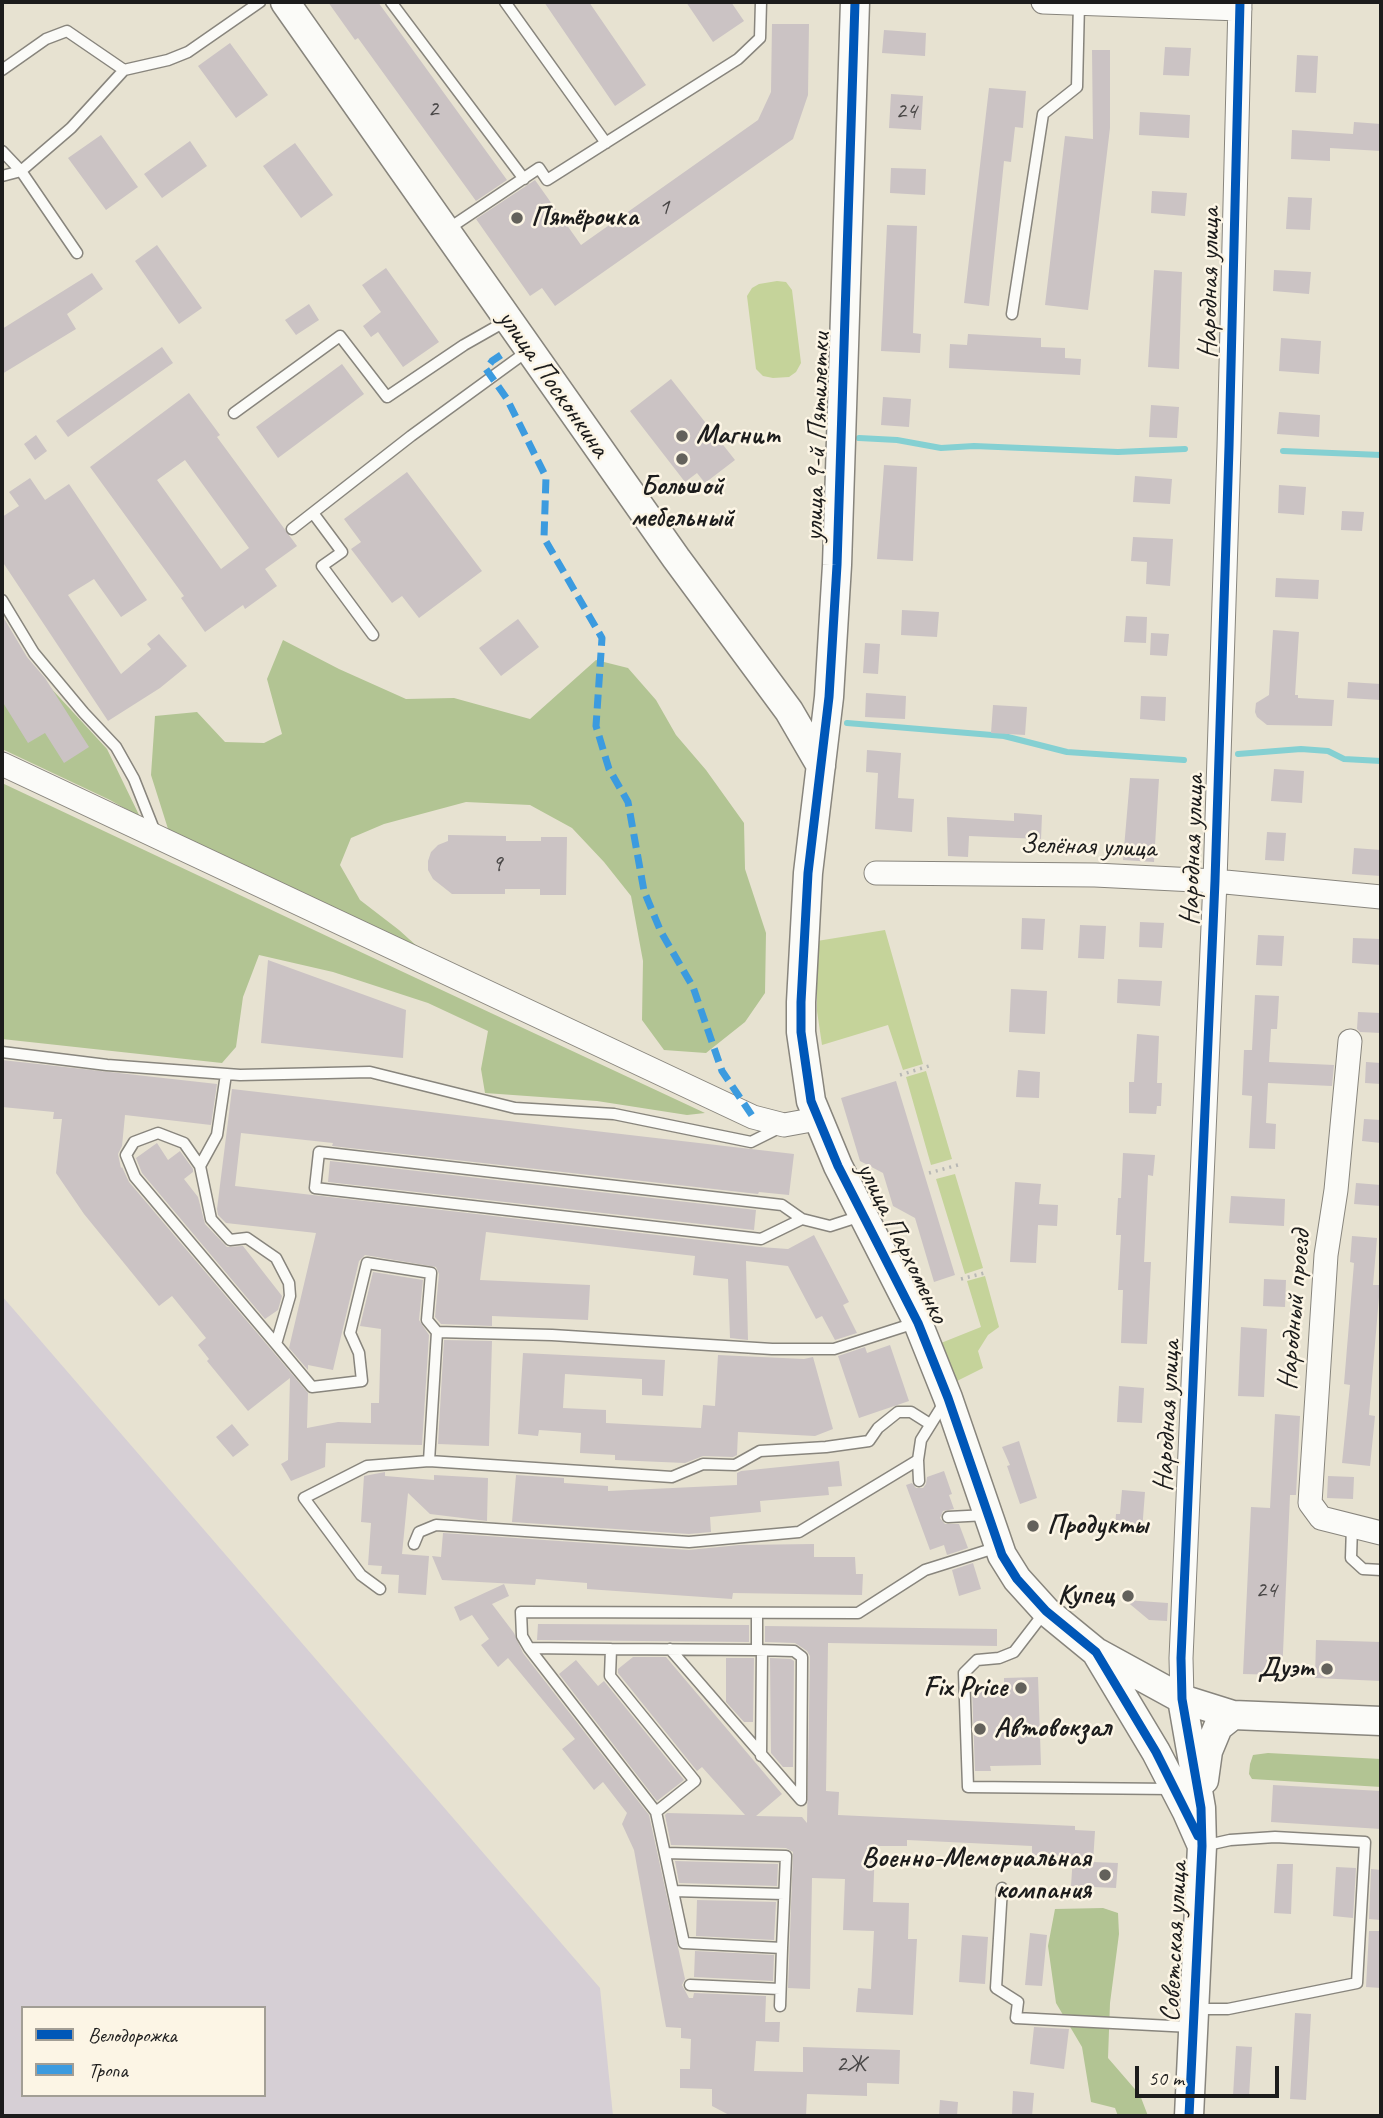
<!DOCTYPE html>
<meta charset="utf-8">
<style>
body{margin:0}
#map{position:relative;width:1383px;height:2118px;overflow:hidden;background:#e7e2d1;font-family:Caveat,sans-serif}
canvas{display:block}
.frame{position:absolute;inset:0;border:4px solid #1c1c1c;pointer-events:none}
.legend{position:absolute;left:21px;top:2006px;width:245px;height:91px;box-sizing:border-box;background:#fcf5e5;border:2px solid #a29e95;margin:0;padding:9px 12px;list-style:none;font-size:21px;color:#1c1c1c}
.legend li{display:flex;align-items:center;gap:14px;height:35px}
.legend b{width:35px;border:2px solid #a29e95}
.scale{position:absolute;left:1135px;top:2066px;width:144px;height:32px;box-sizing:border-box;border:4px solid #1c1c1c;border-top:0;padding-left:9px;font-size:21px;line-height:24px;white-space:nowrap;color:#1c1c1c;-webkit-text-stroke:5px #fcf5e5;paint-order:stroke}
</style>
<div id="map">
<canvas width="1383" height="2118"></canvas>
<div class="frame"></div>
<ul class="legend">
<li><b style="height:9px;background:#0057b8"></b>Велодорожка</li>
<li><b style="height:9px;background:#3c9bdf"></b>Тропа</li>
</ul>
<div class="scale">50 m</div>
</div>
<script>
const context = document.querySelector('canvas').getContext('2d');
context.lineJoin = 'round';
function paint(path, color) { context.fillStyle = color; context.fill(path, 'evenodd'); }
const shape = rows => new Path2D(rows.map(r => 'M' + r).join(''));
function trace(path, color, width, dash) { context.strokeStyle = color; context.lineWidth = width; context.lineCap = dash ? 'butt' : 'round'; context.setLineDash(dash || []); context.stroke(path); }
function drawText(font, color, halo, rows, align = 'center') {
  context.font = font + ' Caveat,sans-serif'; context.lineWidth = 5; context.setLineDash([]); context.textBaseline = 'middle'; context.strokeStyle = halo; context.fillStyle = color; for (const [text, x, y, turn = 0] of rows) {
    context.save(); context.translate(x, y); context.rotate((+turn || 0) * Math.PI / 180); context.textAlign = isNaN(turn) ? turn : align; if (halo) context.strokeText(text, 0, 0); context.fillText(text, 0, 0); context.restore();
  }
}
const industrial = shape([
 [2,1296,600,1988,613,2116,2,2116],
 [23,2008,264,2008,264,2095,23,2095]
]);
const green = shape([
 [777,281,786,282,792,290,801,363,796,372,789,377,773,378,763,376,756,369,747,296,752,288,759,284],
 [885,930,923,1064,903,1070,888,1025,822,1045,817,1011,817,941],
 [926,1071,952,1159,931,1165,906,1077],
 [955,1174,983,1268,965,1274,936,1179],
 [985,1276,999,1327,988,1335,978,1351,983,1368,955,1382,941,1343,981,1327,967,1281]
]);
const forest = shape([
 [2,635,107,749,140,817,110,800,2,749],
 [283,640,339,669,406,699,454,698,530,719,596,660,628,668,656,700,676,735,706,770,744,823,745,869,766,933,765,993,745,1022,706,1053,664,1050,642,1020,643,961,631,896,604,862,572,828,530,805,466,802,384,824,351,838,340,865,360,900,399,930,429,957,169,832,151,775,155,716,197,712,225,742,264,743,282,734,267,679],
 [2,783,401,971,705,1113,687,1115,597,1101,485,1093,481,1069,488,1031,428,1003,333,972,259,955,243,997,236,1047,222,1063,2,1039],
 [1268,1753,1381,1759,1381,1787,1252,1779,1249,1774,1250,1764,1253,1755],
 [1103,1908,1118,1913,1119,1934,1110,2003,1108,2058,1140,2095,1148,2116,1118,2116,1115,2108,1091,2102,1082,2047,1056,2003,1048,1946,1055,1909]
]);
const stream = shape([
 [859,438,897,440,941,448,974,446,1118,452,1185,449],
 [1283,451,1381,455],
 [847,723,1004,736,1067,752,1184,760],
 [1238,754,1301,749,1328,751,1344,759,1381,761]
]);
const building = shape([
 [328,2,378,2,507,180,476,201,358,38,355,40],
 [544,2,589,2,646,85,615,106],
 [686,2,731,2,744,21,713,42],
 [772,24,809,24,808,95,793,139,555,306,542,288,530,296,476,219,535,180,581,245,758,120,771,92],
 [884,30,926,33,925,56,882,53],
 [230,43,268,95,236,118,198,66],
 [1165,47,1191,48,1189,76,1163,75],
 [1092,50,1110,50,1110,128,1088,310,1045,305,1065,136,1093,139],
 [1297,55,1318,56,1316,93,1295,92],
 [989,88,1026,91,1023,128,1015,127,1011,162,1004,161,989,306,964,303],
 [891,94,923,96,921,130,889,128],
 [1140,112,1190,115,1189,138,1139,135],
 [1354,122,1381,124,1381,151,1330,148,1330,161,1291,159,1292,130,1353,134],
 [101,135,138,187,106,210,68,158],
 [190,141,207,166,162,198,144,174],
 [295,143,333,195,301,218,263,166],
 [891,168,926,169,925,195,890,193],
 [1152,191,1187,193,1185,216,1151,213],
 [1288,197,1312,198,1310,230,1286,229],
 [887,225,917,226,913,333,921,334,920,353,881,351],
 [157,245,202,308,179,324,135,261],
 [386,268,439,342,403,367,378,332,371,337,363,326,381,312,362,285],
 [1154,270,1182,272,1179,369,1148,367],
 [1274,270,1311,272,1309,294,1273,291],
 [92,273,103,289,67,314,76,329,2,374,2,329],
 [309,304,319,320,296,335,285,320],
 [968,334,1041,338,1041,347,1065,348,1065,358,1081,359,1080,375,949,368,950,344,967,345],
 [1281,338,1321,341,1319,374,1279,371],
 [162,347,173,363,68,437,56,421],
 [342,364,364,394,278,458,256,427],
 [671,379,735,460,705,483,697,473,685,482,630,411],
 [189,393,220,435,217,437,297,546,265,569,277,586,245,609,243,605,205,632,181,598,184,596,90,467],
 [185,460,249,548,221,569,157,480],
 [883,397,911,399,909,427,881,425],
 [1151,405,1179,407,1177,438,1149,437],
 [1279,412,1320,415,1319,437,1277,434],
 [36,435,47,451,35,460,24,444],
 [884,465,917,467,913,561,877,559],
 [407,472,482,571,419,618,402,596,392,603,351,549,361,542,344,519],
 [1135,476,1172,479,1170,504,1133,502],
 [30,478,45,500,69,484,147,600,121,617,94,579,68,595,121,674,151,649,147,644,159,634,187,666,160,688,108,721,2,561,2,517,19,506,9,492],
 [1279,485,1306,487,1304,515,1278,513],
 [1342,511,1364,512,1362,531,1341,530],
 [1133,537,1173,539,1170,586,1146,584,1147,562,1131,561],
 [1276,578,1319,580,1318,599,1275,597],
 [902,610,939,612,937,637,901,635],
 [2,615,27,657,45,678,89,747,64,763,45,733,28,743,2,701],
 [1126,616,1147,617,1146,643,1124,642],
 [518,619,539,647,501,676,479,648],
 [1273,630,1299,632,1295,695,1298,695,1298,698,1334,700,1332,726,1267,725,1257,717,1255,712,1256,703,1269,695],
 [1151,633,1169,634,1167,656,1150,655],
 [865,643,880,644,878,674,863,673],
 [1348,682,1381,684,1381,700,1347,698],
 [866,693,906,696,905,719,865,717],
 [1141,696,1166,697,1165,721,1140,719],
 [993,705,1027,707,1025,735,991,733],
 [867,750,901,753,898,798,914,799,912,832,875,829,878,773,866,772],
 [1274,769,1304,771,1302,803,1271,801],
 [1130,778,1159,779,1154,862,1123,860],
 [1014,813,1042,815,1041,839,969,836,968,857,948,856,947,817,1014,821],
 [1267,832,1286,833,1284,861,1265,860],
 [448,835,506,836,506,841,541,841,541,837,567,837,566,895,540,895,540,889,505,889,505,894,452,894,433,879,428,870,428,861,431,852,438,845,448,841],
 [1354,848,1381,850,1381,876,1352,874],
 [1022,918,1045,919,1043,950,1021,949],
 [1140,922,1164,923,1162,948,1139,947],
 [1080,925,1106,926,1104,959,1078,958],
 [1258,935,1284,936,1282,966,1256,965],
 [1353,938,1381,939,1381,965,1352,963],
 [268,960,406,1010,403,1058,261,1043],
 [1118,979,1162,981,1160,1006,1117,1003],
 [1011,989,1047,991,1045,1034,1009,1032],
 [1255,995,1279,996,1277,1029,1271,1029,1269,1062,1334,1065,1332,1086,1268,1083,1266,1123,1276,1124,1275,1149,1249,1148,1252,1096,1242,1095,1244,1050,1252,1050],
 [1358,1012,1381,1013,1381,1033,1360,1032,1357,1029],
 [1137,1034,1159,1036,1157,1083,1162,1083,1161,1106,1157,1106,1156,1114,1129,1113,1129,1082,1134,1082],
 [2,1060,217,1084,211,1125,125,1115,122,1146,118,1154,121,1168,122,1167,129,1182,308,1393,307,1428,338,1422,371,1423,371,1403,379,1403,381,1329,360,1326,373,1272,423,1280,419,1320,429,1335,422,1445,326,1443,325,1467,291,1481,281,1464,288,1460,290,1378,248,1411,207,1361,209,1359,198,1345,206,1338,172,1296,159,1306,84,1214,56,1173,62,1119,53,1119,54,1112,2,1107],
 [1366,1062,1381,1063,1381,1084,1365,1083],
 [1018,1070,1040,1072,1039,1098,1016,1097],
 [896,1081,955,1275,934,1282,915,1218,893,1206,883,1173,860,1161,841,1098],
 [232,1089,794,1154,789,1195,759,1192,758,1194,332,1146,333,1143,241,1133,235,1186,760,1247,788,1249,814,1235,849,1302,843,1305,857,1333,835,1340,822,1316,816,1319,788,1266,746,1261,748,1340,730,1338,728,1279,693,1275,695,1256,486,1232,480,1280,590,1285,588,1320,492,1316,492,1326,441,1324,435,1317,439,1274,436,1267,365,1255,359,1261,333,1370,308,1365,308,1370,289,1348,316,1233,226,1223,218,1215,217,1209],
 [1364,1119,1381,1120,1381,1143,1362,1141],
 [157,1143,168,1160,180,1151,193,1169,193,1172,184,1179,198,1197,205,1224,227,1247,243,1246,282,1296,278,1310,265,1319,142,1173,136,1158],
 [1123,1153,1155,1155,1153,1176,1148,1175,1144,1262,1151,1262,1147,1344,1121,1343,1123,1290,1118,1290,1121,1235,1116,1235,1118,1198,1121,1198],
 [330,1161,756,1210,754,1230,328,1182],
 [1015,1182,1041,1184,1039,1204,1058,1205,1057,1226,1038,1225,1036,1263,1010,1262],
 [1356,1183,1381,1185,1381,1206,1354,1204],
 [1231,1196,1285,1199,1284,1226,1229,1223],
 [1352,1236,1377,1238,1373,1285,1380,1285,1369,1415,1375,1416,1370,1466,1342,1463,1350,1385,1344,1384,1354,1263,1350,1262],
 [1264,1279,1286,1280,1285,1307,1263,1306],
 [1241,1327,1267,1329,1264,1397,1238,1396],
 [444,1340,492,1341,489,1446,438,1444],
 [890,1345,909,1401,859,1418,838,1356,865,1347,867,1353],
 [523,1353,665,1360,663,1396,642,1395,642,1379,565,1374,563,1408,606,1410,606,1423,701,1428,703,1405,715,1406,718,1355,804,1359,813,1357,833,1429,815,1436,738,1432,737,1455,733,1457,703,1456,685,1463,615,1460,615,1455,580,1453,581,1433,539,1430,538,1436,518,1434],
 [1119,1386,1144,1388,1142,1423,1117,1422],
 [1275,1414,1300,1416,1296,1495,1290,1495,1282,1675,1243,1674,1251,1507,1270,1508],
 [232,1424,249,1445,233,1457,216,1437],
 [1019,1441,1037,1498,1020,1504,1007,1466,1010,1465,1002,1447],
 [839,1461,842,1486,828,1487,829,1495,760,1501,761,1512,710,1517,711,1532,689,1534,512,1522,516,1475,564,1478,564,1483,608,1486,608,1491,737,1485,737,1473,741,1471],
 [944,1471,952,1494,949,1495,954,1509,943,1511,940,1518,945,1524,959,1524,968,1548,947,1555,944,1545,930,1550,906,1485,912,1483,916,1488,923,1488,926,1484,927,1477],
 [385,1472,385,1476,434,1480,434,1475,488,1478,487,1521,430,1514,408,1493,402,1554,429,1556,426,1595,398,1593,399,1575,381,1574,382,1566,368,1565,371,1523,361,1522,364,1476],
 [1328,1476,1354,1477,1353,1499,1327,1498],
 [1122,1490,1145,1492,1142,1531,1115,1529,1116,1514,1120,1514],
 [443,1533,689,1550,739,1545,814,1544,814,1557,855,1557,856,1574,863,1574,862,1595,733,1593,732,1599,587,1589,587,1583,536,1579,535,1585,442,1580,432,1556,441,1557],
 [973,1563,981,1589,959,1596,952,1570],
 [504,1584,509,1596,492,1604,514,1633,523,1653,649,1815,685,1979,682,1985,689,1998,693,1998,694,1993,766,1996,765,2022,780,2022,779,2042,756,2041,754,2071,803,2072,803,2047,900,2050,899,2084,867,2083,867,2096,807,2094,806,2116,731,2116,712,2106,712,2089,680,2088,680,2069,690,2069,691,2039,681,2038,681,2028,666,2027,634,1850,622,1824,627,1813,603,1782,594,1790,562,1749,575,1739,508,1658,498,1667,481,1645,489,1639,472,1615,460,1621,454,1607],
 [1125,1600,1168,1603,1167,1621,1149,1620],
 [538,1624,749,1625,749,1642,537,1640],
 [765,1626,997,1629,997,1646,828,1643,826,1791,839,1792,838,1815,1075,1826,1075,1830,1095,1831,1093,1862,1118,1863,1116,1888,1071,1886,1073,1856,1032,1855,1032,1846,907,1840,907,1846,875,1846,873,1902,909,1903,908,1939,917,1939,913,2015,856,2012,858,1988,871,1989,874,1931,843,1930,845,1879,812,1878,810,1989,788,1988,793,1852,786,1848,671,1845,665,1815,667,1813,745,1815,702,1767,697,1771,618,1673,618,1669,633,1657,666,1657,782,1794,756,1816,802,1817,807,1823,810,1656,807,1651,795,1643,765,1642],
 [1316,1640,1381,1642,1381,1681,1315,1678],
 [726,1658,754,1658,753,1722,744,1722,726,1702],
 [770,1658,791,1659,794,1661,793,1767,783,1767,771,1753],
 [576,1660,598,1686,604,1681,684,1780,657,1801,559,1674],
 [1038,1677,1041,1765,990,1766,991,1771,975,1771,972,1688,1004,1686,1004,1678],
 [1273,1785,1381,1791,1381,1829,1271,1822],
 [675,1861,778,1864,777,1886,679,1883],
 [1277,1864,1293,1864,1291,1914,1274,1913],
 [1336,1867,1356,1868,1353,1918,1333,1916],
 [1371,1869,1381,1870,1381,1920,1369,1919],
 [697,1900,776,1902,774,1940,696,1936],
 [1369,1931,1381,1931,1381,1988,1366,1987],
 [1030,1933,1047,1935,1042,1986,1025,1985],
 [962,1935,988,1937,985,1984,959,1982],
 [695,1951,774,1955,773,1981,694,1977],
 [1295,2013,1311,2014,1306,2100,1290,2099],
 [1034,2027,1069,2029,1064,2069,1030,2064],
 [1236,2046,1252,2047,1249,2097,1233,2096],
 [1013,2091,1034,2093,1032,2116,1012,2116],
 [940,2100,958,2102,957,2116,939,2116]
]);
const path = shape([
 [900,1075,929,1066],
 [929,1173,958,1165],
 [961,1279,988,1272]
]);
const service = shape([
 [391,2,524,179],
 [505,2,606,143],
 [2,70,46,39,67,31,124,70,168,60,188,52,260,2],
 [2,151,21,171,2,176],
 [448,229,539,168,547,180,738,59,760,38,761,2],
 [77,253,21,171,71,128,124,70],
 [1012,314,1043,114,1077,87,1079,3],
 [234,413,340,336,387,397,464,345,508,320],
 [313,513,342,552,322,566,373,635],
 [292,529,411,436,529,350],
 [2,600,34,653,84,713,116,747,134,779,155,832],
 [2,1052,107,1065,240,1075,370,1072,515,1108,614,1114,751,1142,779,1128],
 [200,1166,184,1143,158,1133,134,1142,126,1155,135,1177,276,1344,290,1296,289,1283,276,1258,247,1238,230,1240,211,1219,200,1166,217,1135,226,1074],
 [802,1219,761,1239,315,1188,319,1152,782,1205,802,1219,830,1226,861,1216],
 [915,1323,834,1349,772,1349,552,1335,437,1332,429,1461,672,1477,703,1464,735,1465,760,1451,826,1447,869,1441,878,1428,898,1412,911,1412,930,1424],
 [276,1344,312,1387,362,1381,359,1353,350,1333,367,1263,431,1273,427,1320,437,1332],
 [919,1481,918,1460,921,1440,944,1403],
 [948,1517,987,1515],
 [1352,1526,1351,1558,1363,1569,1381,1570],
 [414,1544,419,1532,436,1525,689,1542,799,1532,918,1460],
 [380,1589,361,1575,304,1498,367,1466,429,1461],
 [1044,1613,1014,1652,999,1658,977,1660,964,1673,968,1787,1173,1789],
 [529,1648,611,1649],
 [670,1649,801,1800,802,1657,794,1651,757,1650],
 [761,1756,762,1650],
 [656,1812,695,1781,610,1676,611,1649,757,1650,757,1613],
 [665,1853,786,1856,782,1948],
 [1002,1888,996,1988,1018,2002,1016,2018,1191,2027],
 [673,1891,784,1894],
 [690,1985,780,1989],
 [780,2006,782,1948,684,1943,656,1812,529,1648,522,1636,521,1612,858,1613,925,1570,998,1547],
 [1194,2009,1228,2009,1357,1983,1365,1842,1275,1837,1230,1840,1203,1846]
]);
const minor = shape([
 [1043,2,1240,9],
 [2,764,753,1117,784,1125,817,1119],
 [876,873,1095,875,1215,881,1381,897],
 [1350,1041,1336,1190,1326,1255,1310,1503,1321,1518,1381,1533],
 [1182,1699,1181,1658,1215,881,1229,447,1240,2]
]);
const tertiary = shape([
 [285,2,676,558,789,711,821,766],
 [855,2,837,565,829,697,808,873,801,1002,801,1032,811,1101,838,1166,918,1323,948,1398,1002,1555,1017,1579,1046,1611,1096,1652,1156,1752,1187,1812,1202,1846],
 [1098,1653,1182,1699,1233,1715,1381,1721],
 [1182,1699,1201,1808,1202,1846,1189,2116],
 [1204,1780,1208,1751,1218,1727,1233,1715]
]);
const quiet = shape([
 [501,355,492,361,486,369,507,399,546,477,544,538,602,638,596,726,609,769,628,802,644,891,661,932,693,987,722,1071,753,1117]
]);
const cycleway = shape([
 [855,2,837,565,829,697,808,873,801,1002,801,1032,811,1101,838,1166,918,1323,948,1398,1002,1555,1017,1579,1046,1611,1096,1652,1156,1752,1198,1836],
 [1189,2116,1202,1846,1201,1808,1182,1699,1181,1658,1215,881,1229,447,1240,2]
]);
const markers = [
 [517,218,7,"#63615b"],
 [682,436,7,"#63615b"],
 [682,459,7,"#63615b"],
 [1033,1526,7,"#63615b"],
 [1128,1596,7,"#63615b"],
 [1327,1669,7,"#63615b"],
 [1021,1688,7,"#63615b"],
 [980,1729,7,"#63615b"],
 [1105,1875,7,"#63615b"]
];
const numberNames = [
 ["2",433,110],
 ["24",906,112],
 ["1",664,208],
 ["9",497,865],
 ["24",1266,1591],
 ["2Ж",851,2065]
];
const poiNames = [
 ["Пятёрочка",531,218],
 ["Магнит",696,436],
 ["Большой",682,487,"center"],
 ["мебельный",682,519,"center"],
 ["Продукты",1047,1526],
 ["Купец",1114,1596,"right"],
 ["Дуэт",1313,1669,"right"],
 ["Fix Price",1007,1688,"right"],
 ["Автовокзал",994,1729],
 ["Военно-Мемориальная",1091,1859,"right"],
 ["компания",1091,1891,"right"]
];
const streetNames = [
 ["Народная улица",1210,283,-89],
 ["улица Посконкина",553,384,55],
 ["улица 9-й Пятилетки",818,437,-88],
 ["Зелёная улица",1088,847,2],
 ["Народная улица",1193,850,-88],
 ["улица Пархоменко",902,1243,64],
 ["Народный проезд",1295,1310,-85],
 ["Народная улица",1168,1416,-87],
 ["Советская улица",1175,1942,-87]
];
paint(industrial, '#d6cfd5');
paint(green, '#c5d39a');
paint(forest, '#b2c493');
trace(stream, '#85d0d2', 6);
paint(building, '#cbc3c4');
trace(service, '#88857d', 13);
trace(minor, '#88857d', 25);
trace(tertiary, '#88857d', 31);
trace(path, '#b8b8b5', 3.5, [2, 5]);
trace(service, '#fbfbf8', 10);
trace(minor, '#fbfbf8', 23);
trace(tertiary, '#fbfbf8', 28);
trace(quiet, '#3c9bdf', 7, [14, 7]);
trace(cycleway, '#0057b8', 9);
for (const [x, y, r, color] of markers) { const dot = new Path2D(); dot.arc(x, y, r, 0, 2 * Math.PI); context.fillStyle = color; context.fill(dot); trace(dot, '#fcf5e5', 2.5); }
drawText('24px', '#484646', null, numberNames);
drawText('bold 28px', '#1c1c1c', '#fcf5e5', poiNames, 'left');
drawText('28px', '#1c1c1c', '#fcf5e5', streetNames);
</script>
